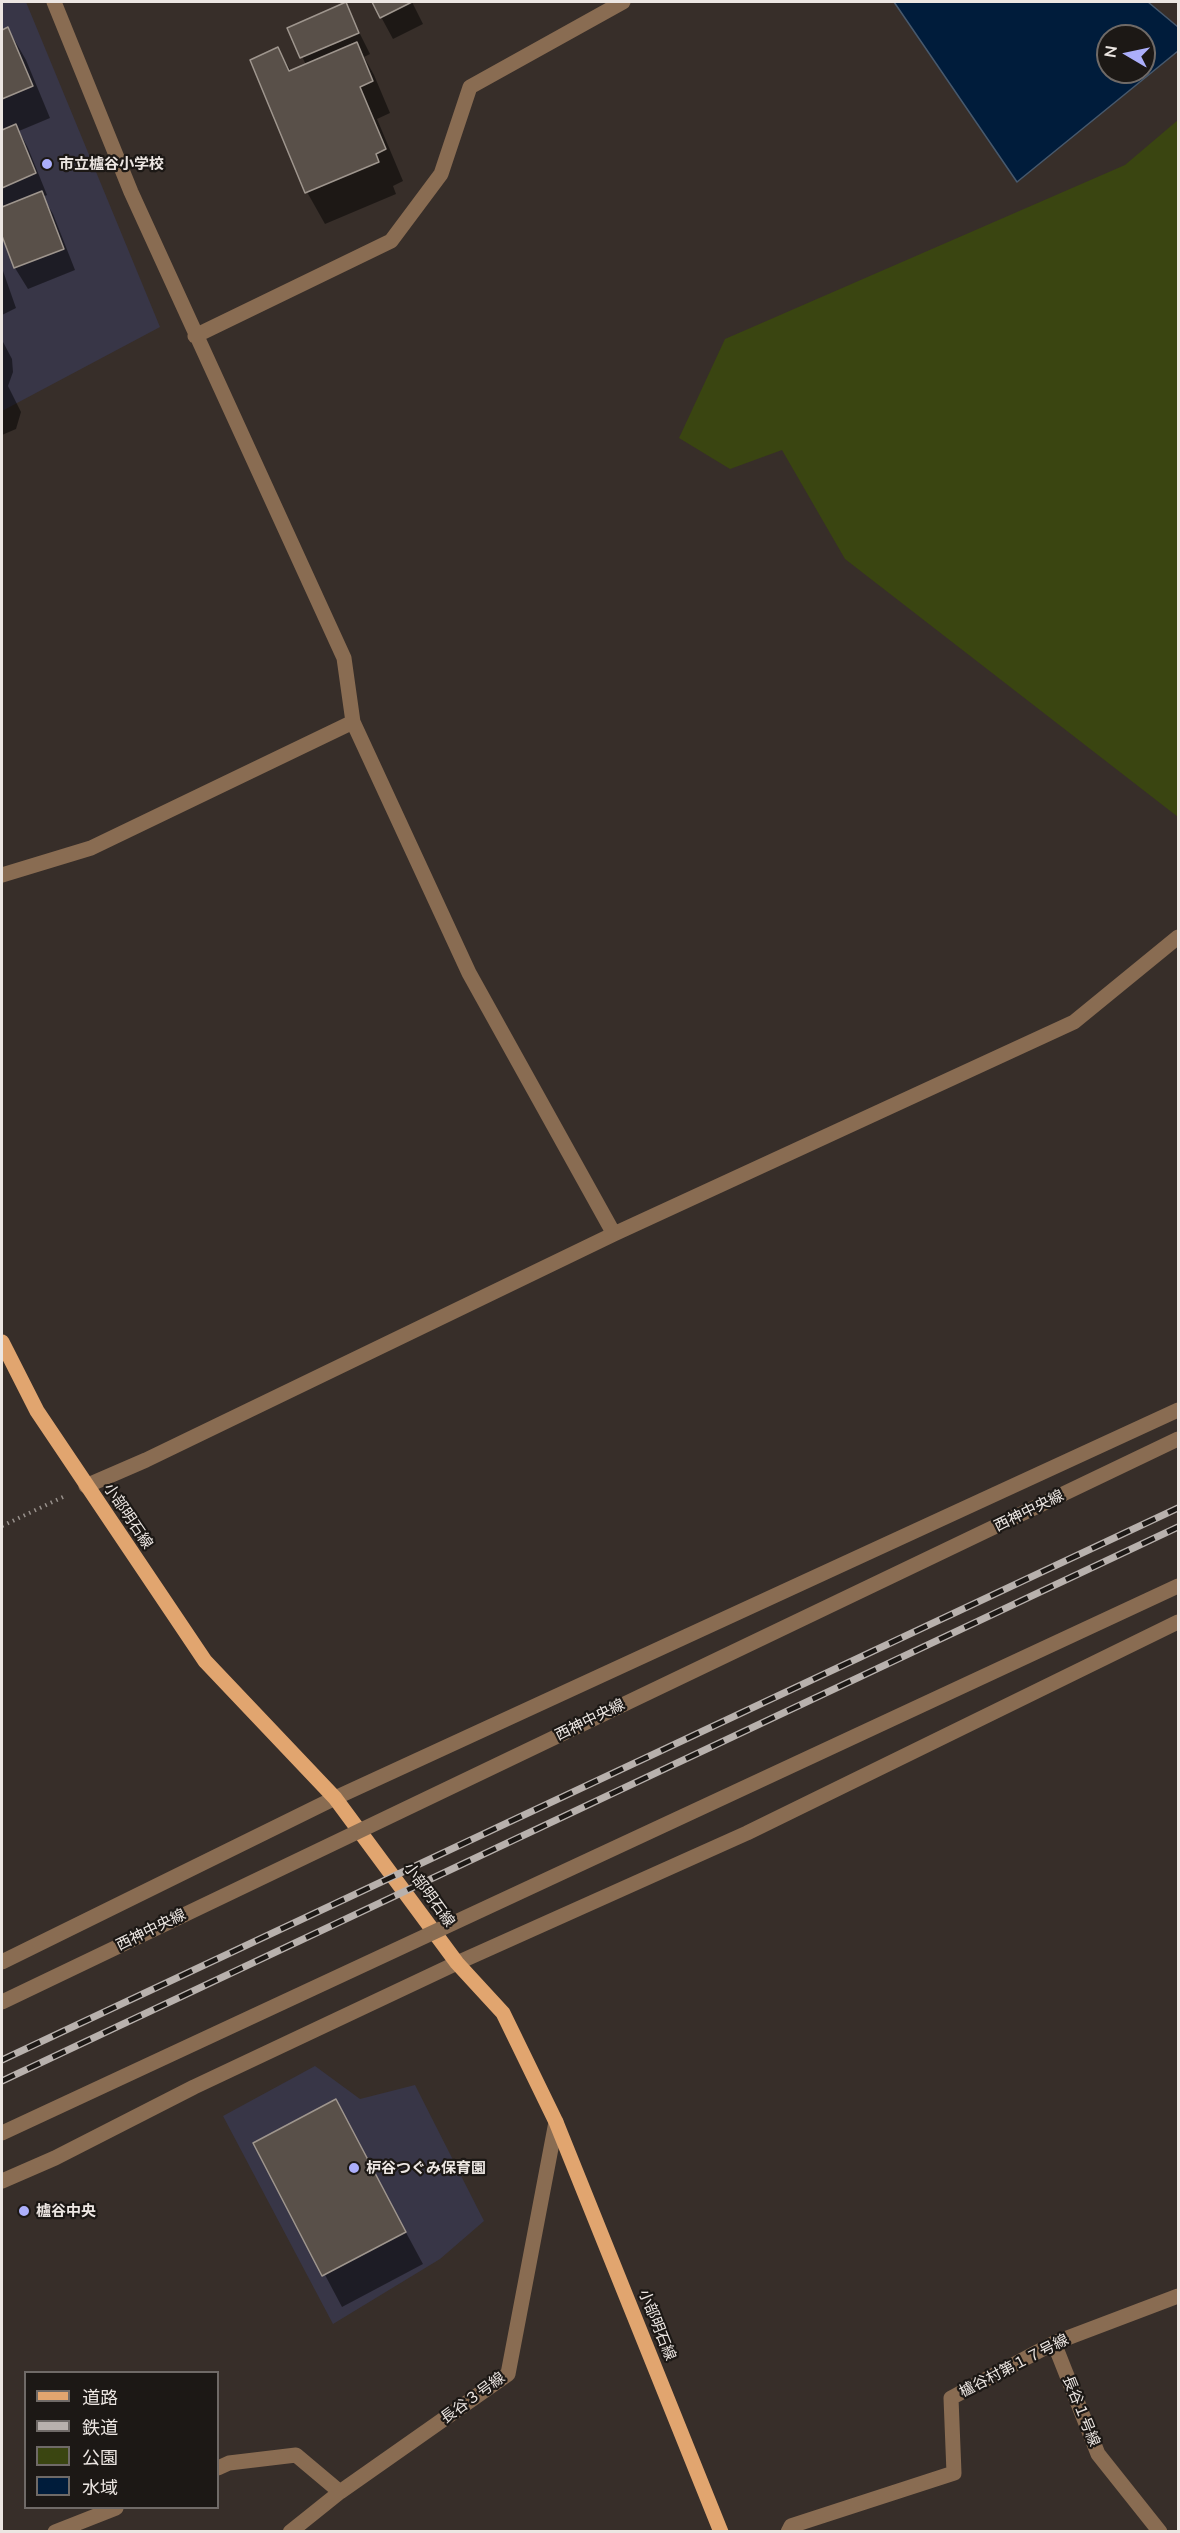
<!DOCTYPE html>
<meta charset="utf-8">
<style>
body{margin:0}
#map{position:relative;width:1180px;height:2533px;overflow:hidden;background:#372e29;font-family:Mulish,"Noto Sans JP",sans-serif}
canvas{display:block}
.frame{position:absolute;inset:0;border:3px solid #ece6e2;pointer-events:none}
.legend{position:absolute;left:24px;top:2371px;width:195px;height:138px;box-sizing:border-box;background:#1c1815;border:2px solid #6f6a67;margin:0;padding:8px 10px;list-style:none;font-size:18px;color:#ece6e2}
.legend li{display:flex;align-items:center;gap:12px;height:30px}
.legend b{width:30px;border:2px solid #6f6a67}
.north{position:absolute;left:1096px;top:24px;width:60px;height:60px;box-sizing:border-box;background:#1c1815;border:2px solid #6f6a67;border-radius:50%;rotate:279deg;font-size:16px;font-weight:700;line-height:24px;text-align:center;color:#ece6e2}
.north::after{content:'';display:block;margin:auto;width:21px;height:27px;background:#acaffb;clip-path:polygon(50% 0,100% 100%,50% 72%,0 100%)}
</style>
<div id="map">
<canvas width="1180" height="2533"></canvas>
<div class="frame"></div>
<ul class="legend">
<li><b style="height:8px;background:#e1a56f"></b>道路</li>
<li><b style="height:8px;background:#b8b1ad"></b>鉄道</li>
<li><b style="height:16px;background:#3a4511"></b>公園</li>
<li><b style="height:16px;background:#001c3b"></b>水域</li>
</ul>
<div class="north">N</div>
</div>
<script>
const context = document.querySelector('canvas').getContext('2d');
context.lineJoin = 'round';
function paint(path, color) { context.fillStyle = color; context.fill(path, 'evenodd'); }
const shape = rows => new Path2D(rows.map(r => 'M' + r).join(''));
function trace(path, color, width, dash) { context.strokeStyle = color; context.lineWidth = width; context.lineCap = dash ? 'butt' : 'round'; context.setLineDash(dash || []); context.stroke(path); }
function drawText(font, color, halo, rows, align = 'center') {
  context.font = font + ' Mulish,"Noto Sans JP",sans-serif'; context.lineWidth = 4.5; context.setLineDash([]); context.textBaseline = 'middle'; context.strokeStyle = halo; context.fillStyle = color; for (const [text, x, y, turn = 0] of rows) {
    context.save(); context.translate(x, y); context.rotate((+turn || 0) * Math.PI / 180); context.textAlign = isNaN(turn) ? turn : align; if (halo) context.strokeText(text, 0, 0); context.fillText(text, 0, 0); context.restore();
  }
}
const education = shape([
 [2,2,26,2,160,327,2,411],
 [315,2066,360,2099,415,2085,484,2221,440,2259,333,2324,223,2116]
]);
const green = shape([
 [1178,120,1178,817,845,559,782,450,730,469,679,438,725,339,1125,165]
]);
const water = shape([
 [894,2,1148,2,1178,27,1178,51,1017,182,894,2],
 [1108,36,1144,36,1144,72,1108,72,1108,36]
]);
const shadow = shape([
 [373,2,412,2,423,24,393,39],
 [345,4,370,54,364,57,374,75,390,113,377,119,403,181,393,186,396,194,325,224,307,192,278,49,291,71,306,65,289,28],
 [2,25,4,30,8,29,26,60,50,118,19,131,28,148,47,195,43,197,53,214,75,270,28,289,15,268,2,232],
 [2,268,16,308,2,315],
 [2,340,12,359,13,372,8,386,21,412,16,429,2,435],
 [335,2101,423,2264,342,2307,255,2143]
]);
const building = shape([
 [346,2,359,33,300,58,287,28,346,2],
 [372,2,412,2,380,18,372,2],
 [8,27,33,86,2,99,2,30,8,27],
 [357,42,373,81,360,87,386,149,376,154,379,162,305,193,250,60,278,47,289,71,357,42],
 [16,124,36,173,2,188,2,130,16,124],
 [42,191,64,249,14,268,2,236,2,207,42,191],
 [336,2099,406,2232,322,2276,253,2143,336,2099]
]);
const path = shape([
 [2,1526,63,1497]
]);
const minor = shape([
 [54,2,131,192,344,658,353,722,469,973,614,1234],
 [195,336,391,241,441,174,470,87,623,2],
 [2,875,91,848,353,722],
 [86,1486,146,1460,614,1234,1074,1022,1178,937],
 [2,1962,335,1798,1178,1410],
 [2,2181,55,2158,194,2087,457,1963,747,1833,1178,1622],
 [1054,2343,1098,2454,1160,2532],
 [218,2468,229,2463,296,2455,340,2492],
 [55,2532,116,2508],
 [290,2532,340,2492,508,2374,556,2122],
 [788,2532,791,2526,954,2473,951,2398,1054,2343,1178,2296]
]);
const major = shape([
 [2,1342,37,1411,205,1661,335,1798,457,1963,503,2013,556,2122,721,2532]
]);
const rail = shape([
 [2,2060,1178,1508],
 [2,2081,1178,1527]
]);
const minorBridge = shape([
 [2,2002,1178,1439],
 [2,2133,1178,1586]
]);
const markers = [
 [47,164,6,"#acaffb"],
 [354,2168,6,"#acaffb"],
 [24,2211,6,"#acaffb"]
];
const poiNames = [
 ["市立櫨谷小学校",59,164],
 ["枦谷つぐみ保育園",366,2168],
 ["櫨谷中央",36,2211]
];
const streetNames = [
 ["西神中央線",1029,1511,-26],
 ["小部明石線",128,1516,56],
 ["西神中央線",590,1720,-26],
 ["小部明石線",429,1895,54],
 ["西神中央線",151,1930,-26],
 ["小部明石線",657,2325,68],
 ["櫨谷村第１７号線",1014,2366,-27],
 ["長谷３号線",473,2398,-36],
 ["長谷１号線",1081,2411,68]
];
paint(education, '#383647');
paint(green, '#3a4511');
paint(water, '#001c3b');
trace(water, '#47596d', 1.5);
paint(shadow, '#0007');
paint(building, '#595049');
trace(building, '#9f968e', 1.5);
trace(path, '#98918c', 4, [1.5, 4.5]);
trace(minor, '#896c52', 15);
trace(major, '#e1a56f', 15);
trace(rail, '#b8b1ad', 7);
trace(rail, '#1c1815', 4.5, [14]);
trace(minorBridge, '#896c52', 15);
for (const [x, y, r, color] of markers) { const dot = new Path2D(); dot.arc(x, y, r, 0, 2 * Math.PI); context.fillStyle = color; context.fill(dot); trace(dot, '#1c1815', 2); }
drawText('bold 15px', '#ece6e2', '#1c1815', poiNames, 'left');
drawText('15px', '#ece6e2', '#1c1815', streetNames);
</script>
